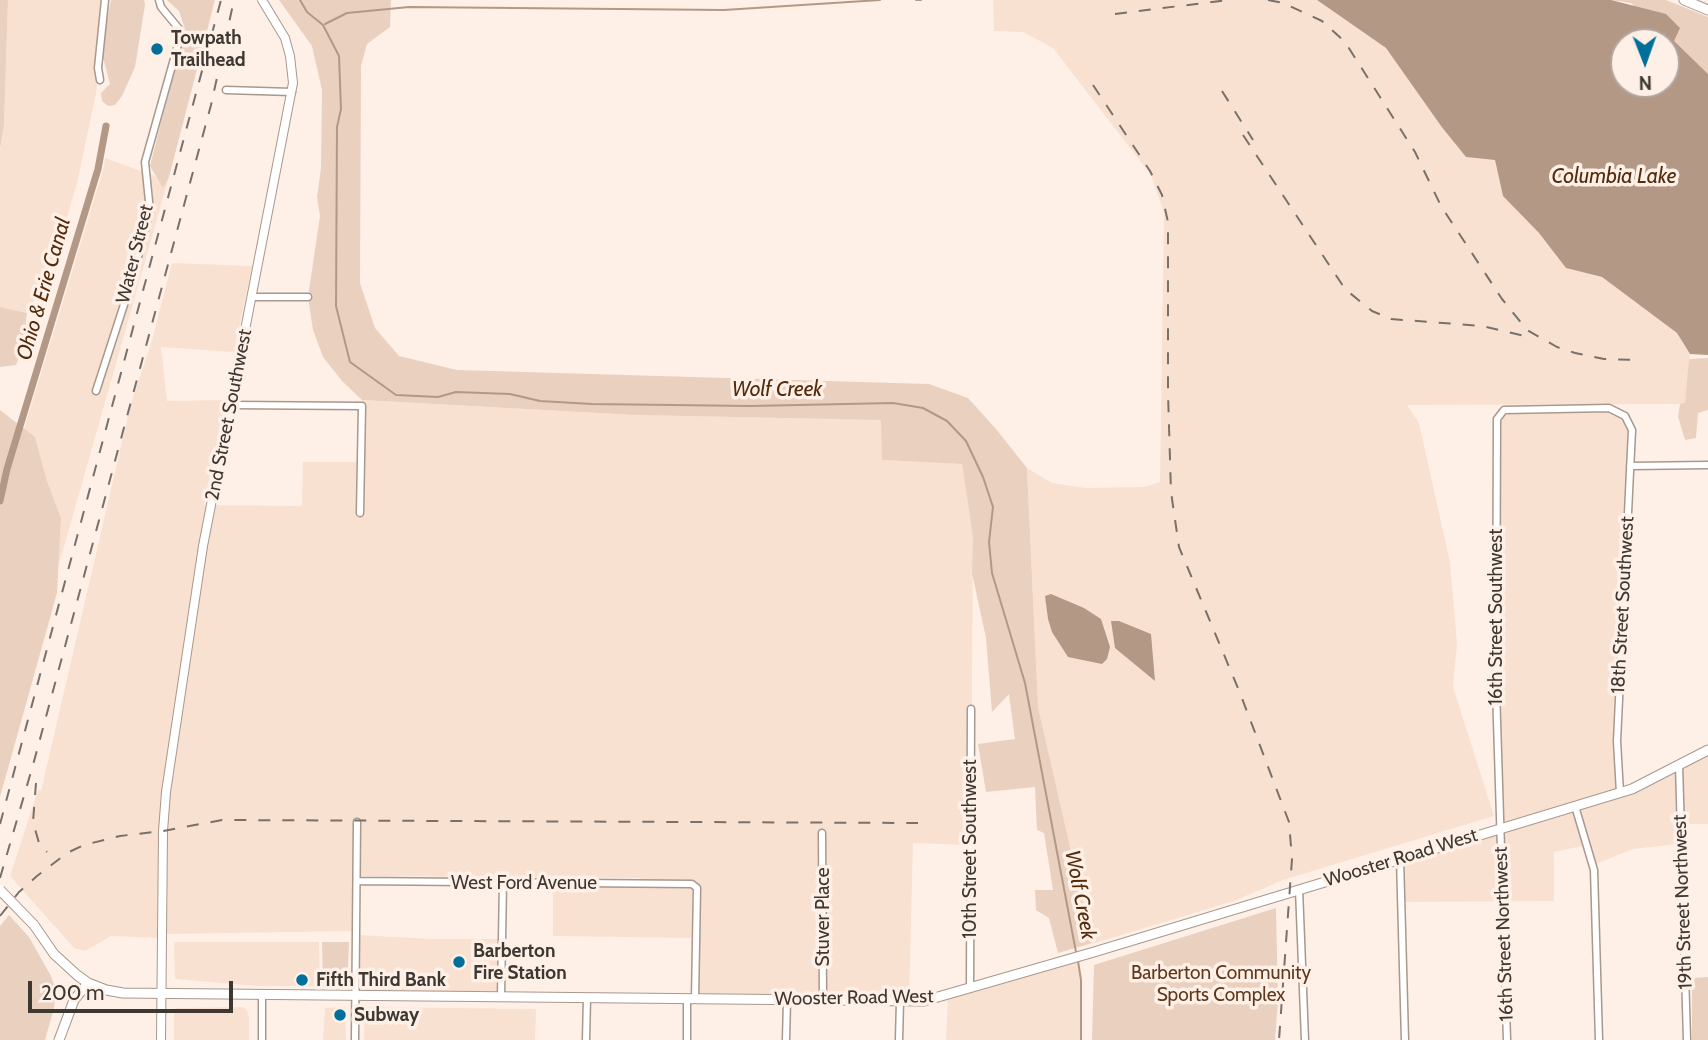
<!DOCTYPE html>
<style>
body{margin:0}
#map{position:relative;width:1708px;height:1040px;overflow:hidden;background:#fef0e7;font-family:Cabin,sans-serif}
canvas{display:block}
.north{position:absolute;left:1610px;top:28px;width:70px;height:70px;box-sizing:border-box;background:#fef0e7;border:2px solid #b1a69f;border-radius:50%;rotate:179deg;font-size:19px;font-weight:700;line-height:28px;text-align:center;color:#3e3833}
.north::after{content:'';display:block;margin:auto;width:24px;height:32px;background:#006f9a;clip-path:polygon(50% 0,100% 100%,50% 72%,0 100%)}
.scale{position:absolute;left:28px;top:981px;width:205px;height:32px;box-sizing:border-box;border:4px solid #3e3833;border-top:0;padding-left:9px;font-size:21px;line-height:24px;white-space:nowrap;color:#3e3833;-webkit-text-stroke:5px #fef0e7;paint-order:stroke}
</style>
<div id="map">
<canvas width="1708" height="1040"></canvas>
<div class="north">N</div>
<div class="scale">200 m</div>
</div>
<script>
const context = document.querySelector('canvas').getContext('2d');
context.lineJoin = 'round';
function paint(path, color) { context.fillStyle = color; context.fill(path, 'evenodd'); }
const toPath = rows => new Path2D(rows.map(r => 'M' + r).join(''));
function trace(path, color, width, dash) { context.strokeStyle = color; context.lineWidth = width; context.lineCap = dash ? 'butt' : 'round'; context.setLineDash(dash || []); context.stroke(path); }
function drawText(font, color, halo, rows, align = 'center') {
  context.font = font + ' Cabin,sans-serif'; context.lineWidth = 7; context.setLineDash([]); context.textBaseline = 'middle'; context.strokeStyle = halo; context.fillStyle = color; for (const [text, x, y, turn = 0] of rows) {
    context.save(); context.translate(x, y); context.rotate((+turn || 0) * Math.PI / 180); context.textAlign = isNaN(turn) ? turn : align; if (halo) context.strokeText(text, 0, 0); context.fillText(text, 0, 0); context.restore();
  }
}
paint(toPath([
 [8,0,105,0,96,94,77,183,60,242,44,283,27,313,0,307,0,151,4,125],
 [993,0,1317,0,1386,48,1441,126,1495,160,1503,196,1539,233,1566,268,1602,277,1677,333,1690,354,1685,404,1407,405,1419,423,1450,562,1457,644,1453,687,1494,816,1283,880,1234,901,1092,944,1038,707,1027,468,1052,483,1085,488,1144,487,1160,482,1164,213,1151,175,1053,48,1023,32,994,31],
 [105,158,155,176,163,187,169,177,58,568,61,518,47,481,35,437,24,429,104,167],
 [172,263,252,266,234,352,161,347,167,401,225,400,204,505,302,506,303,462,361,462,362,400,635,415,882,420,882,460,962,464,973,538,971,845,913,843,909,1001,695,999,694,886,641,883,640,878,358,876,357,931,166,934,165,825,159,825,159,938,111,936,85,951,74,948,10,876,38,790,41,791,131,403,151,344],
 [1609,408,1630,423,1617,741,1620,793,1575,806,1587,845,1554,852,1554,901,1401,902,1400,858,1500,827,1498,784,1499,413],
 [1708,752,1708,824,1684,824,1682,766],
 [1677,769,1677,844,1633,849,1596,864,1578,808],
 [553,886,692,888,693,938,553,936],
 [359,935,431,939,502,939,501,997,356,996],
 [174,942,319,942,320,986,256,986,175,979],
 [1076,957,1081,980,1080,1040,946,1040,948,995],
 [243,1007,247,1010,249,1017,249,1040,174,1040,174,1012,176,1008],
 [345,1007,346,1040,323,1040,325,1008],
 [365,1007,536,1009,535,1040,364,1040]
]), '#f9e1d1');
paint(toPath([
 [0,0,8,0,4,125,0,149],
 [111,0,144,0,145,5,135,67,122,96,115,105,108,106,102,101,101,93,110,84,103,57,104,35],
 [167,0,215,0,169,177,163,188,150,166,185,29,179,11],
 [279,0,391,0,390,27,367,44,361,66,360,283,375,328,399,356,457,370,929,384,968,398,996,429,1027,468,1038,707,1092,943,1058,953,1049,918,1036,910,1035,890,1053,890,1044,833,1037,830,1035,787,986,792,978,744,1015,739,1009,694,992,712,986,638,972,573,973,538,962,464,882,460,881,420,635,415,362,400,342,381,323,357,313,330,308,297,320,216,317,197,321,168,322,90,312,46],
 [1611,0,1666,0,1708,17,1708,74,1631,3],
 [0,307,27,313,22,350,16,365,0,367],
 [1708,358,1708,410,1698,413,1696,438,1685,440,1678,416,1680,404,1685,403,1689,359],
 [0,410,35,437,47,481,61,518,57,593,0,797],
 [1276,908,1278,1000,1275,1040,1092,1040,1094,965],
 [9,915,29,937,51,976,56,991,54,1008,45,1040,0,1040,0,926],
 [322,942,349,942,347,988,323,987],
 [1708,977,1708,1040,1692,1040,1692,978]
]), '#ead0bf');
paint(toPath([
 [1317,0,1611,0,1666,14,1680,28,1674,41,1708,74,1708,355,1690,354,1677,333,1602,277,1566,268,1539,233,1503,196,1495,160,1466,157,1441,126,1386,48],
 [1666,42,1666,84,1624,84,1624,42],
 [1051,594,1084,608,1101,619,1110,647,1107,659,1102,664,1068,657,1052,632,1048,619,1045,596],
 [1111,621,1119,621,1151,634,1155,681,1115,648]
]), '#b49886');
trace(toPath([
 [300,0,307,12,323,25,339,56,341,109,337,127,336,306,350,362,396,395,438,397,456,392,510,394,540,401,592,404,751,406,893,403,923,408,947,421,966,441,983,477,993,507,989,542,992,573,1025,683,1076,952],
 [916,0,921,0],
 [325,24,347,13,409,7,724,10,880,0],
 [1078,961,1081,980,1081,1040]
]), '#b49886', 2);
trace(toPath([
 [0,501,7,469,98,169,106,126]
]), '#b49886', 7);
const minor = toPath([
 [100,80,98,68,105,0],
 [226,90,292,92],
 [252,297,308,297],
 [96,391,131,283,150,211,145,162,179,41,180,30,161,7,159,0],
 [231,405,362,406,360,513],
 [1630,466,1708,465],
 [1679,765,1687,1040],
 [1575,806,1594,870,1599,1040],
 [822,833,823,1000],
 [1400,858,1405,1040],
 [357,881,692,884,697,888,695,999],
 [1299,889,1305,1040],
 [970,988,971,709],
 [501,997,503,882],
 [687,999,687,1040],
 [262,1040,262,995],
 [355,1040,357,822],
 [586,1040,587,998],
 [786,1040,787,1000],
 [899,1040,900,1001],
 [1507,1040,1496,689,1497,419,1504,410,1609,408,1625,416,1632,430,1617,741,1620,793]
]);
const tertiary = toPath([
 [161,1040,163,831,166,792,203,546,293,83,290,56,285,38,262,0]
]);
const secondary = toPath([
 [1684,0,1708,10],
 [34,925,54,954,77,975,88,983,106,990,123,993,924,1001,1094,952,1632,789,1708,750],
 [59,1040,74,1000,88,983]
]);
trace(minor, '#a8988e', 9);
trace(tertiary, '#a8988e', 10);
trace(secondary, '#a8988e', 11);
trace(minor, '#fff', 6);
trace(tertiary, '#fff', 8);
trace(secondary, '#fff', 9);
trace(toPath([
 [1268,0,1283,3,1322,21,1345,42,1415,152,1441,206,1502,299,1527,330,1557,347,1575,353,1604,359,1639,360],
 [1115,14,1228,0],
 [1093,85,1150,171,1162,195,1168,222,1168,393,1171,492,1179,547,1240,693,1289,822,1292,859,1279,1040],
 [1222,91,1253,140],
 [1243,135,1345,289,1372,311,1391,319,1482,326,1533,338],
 [36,783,33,822,39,843,47,852],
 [0,824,221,0],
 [0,878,33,765,211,105,234,0],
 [0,916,19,892,37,876,67,853,84,845,120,836,163,831,222,820,918,823]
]), '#78706a', 2, [12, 12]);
const secondaryBridge = toPath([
 [0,890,34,925]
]);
trace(secondaryBridge, '#a8988e', 11, []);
trace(secondaryBridge, '#fff', 9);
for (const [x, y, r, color] of [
 [157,49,7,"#006f9a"],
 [459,962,7,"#006f9a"],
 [302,980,7,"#006f9a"],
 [340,1015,7,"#006f9a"]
]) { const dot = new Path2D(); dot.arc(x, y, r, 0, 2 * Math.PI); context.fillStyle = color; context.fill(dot); trace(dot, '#fef0e7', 2.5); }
drawText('bold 19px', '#3e3833', '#fef0e7', [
 ["Towpath",171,38],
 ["Trailhead",171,60],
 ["Barberton",473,951],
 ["Fire Station",473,973],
 ["Fifth Third Bank",316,980],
 ["Subway",354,1015]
], 'left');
drawText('19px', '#3e3833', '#fef0e7', [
 ["Water Street",135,254,-76],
 ["2nd Street Southwest",229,415,-79],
 ["18th Street Southwest",1623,605,-87],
 ["16th Street Southwest",1496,617,-90],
 ["10th Street Southwest",970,849,-90],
 ["Wooster Road West",1401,858,-17],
 ["West Ford Avenue",524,883],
 ["19th Street Northwest",1683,902,-92],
 ["Stuver Place",823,917,-90],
 ["16th Street Northwest",1504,934,-92],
 ["Wooster Road West",854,998,-1]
]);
drawText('19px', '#60371a', '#fef0e7', [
 ["Barberton Community",1221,973],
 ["Sports Complex",1221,995]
]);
drawText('italic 21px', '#532b0d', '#fef0e7', [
 ["Columbia Lake",1614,177],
 ["Ohio & Erie Canal",44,289,-74],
 ["Wolf Creek",777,390],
 ["Wolf Creek",1080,895,79]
]);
</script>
